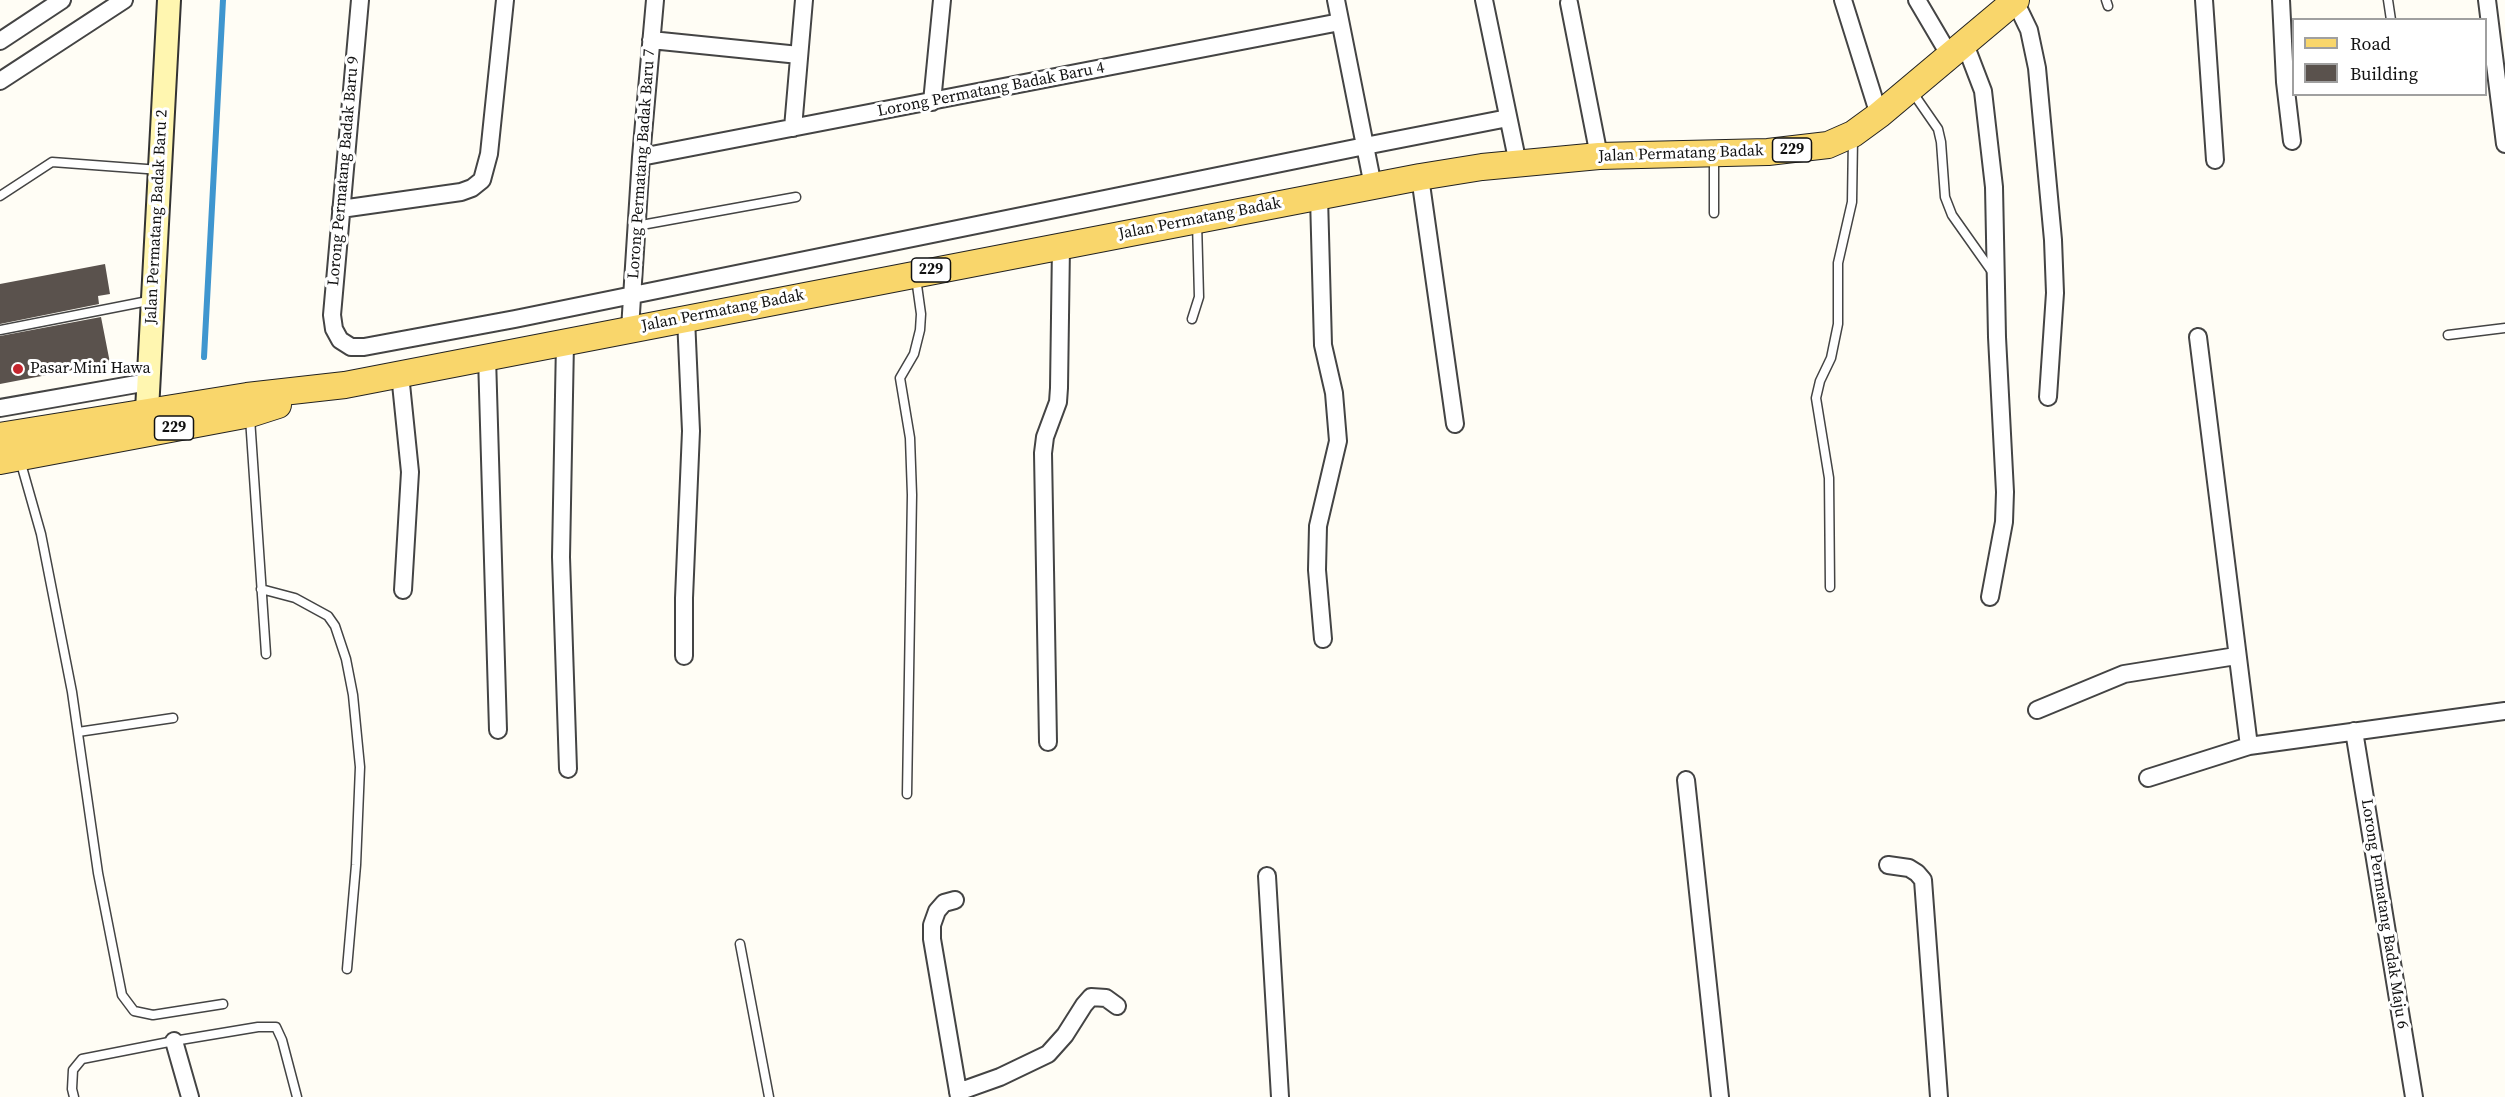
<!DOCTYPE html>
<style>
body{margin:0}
#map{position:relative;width:2505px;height:1097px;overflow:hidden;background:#fffdf5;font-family:"Source Serif 4",serif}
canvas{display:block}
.legend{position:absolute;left:2292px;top:18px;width:195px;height:78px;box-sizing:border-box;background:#fff;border:2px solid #a0a0a0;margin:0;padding:8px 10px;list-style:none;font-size:18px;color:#111}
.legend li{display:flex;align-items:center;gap:12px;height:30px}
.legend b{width:30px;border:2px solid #a0a0a0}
</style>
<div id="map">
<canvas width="2505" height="1097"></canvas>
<ul class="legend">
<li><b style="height:8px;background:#f9d66b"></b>Road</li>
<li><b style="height:16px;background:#5a524d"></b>Building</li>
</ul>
</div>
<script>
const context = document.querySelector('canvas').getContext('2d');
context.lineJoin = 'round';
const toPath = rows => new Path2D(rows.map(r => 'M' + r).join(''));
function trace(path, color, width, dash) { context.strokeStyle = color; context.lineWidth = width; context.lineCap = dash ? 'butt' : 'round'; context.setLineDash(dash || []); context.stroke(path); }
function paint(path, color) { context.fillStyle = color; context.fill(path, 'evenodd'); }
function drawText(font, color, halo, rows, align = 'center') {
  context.font = font + ' "Source Serif 4",serif'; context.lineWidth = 6; context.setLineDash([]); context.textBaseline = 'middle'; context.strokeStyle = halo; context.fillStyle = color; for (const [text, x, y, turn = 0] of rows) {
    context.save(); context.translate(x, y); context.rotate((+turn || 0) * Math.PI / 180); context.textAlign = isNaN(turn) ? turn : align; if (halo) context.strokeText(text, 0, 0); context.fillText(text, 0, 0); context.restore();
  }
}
trace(toPath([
 [204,357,223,0]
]), '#3f96cf', 6);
paint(toPath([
 [105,264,110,294,98,296,99,304,0,324,0,284],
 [101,317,110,363,0,384,0,336]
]), '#5a524d');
const lane = toPath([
 [2106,0,2108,6],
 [2388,0,2391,20],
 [1911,90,1938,129,1941,142,1945,197,1952,215,1993,273],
 [1714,157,1714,213],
 [0,196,52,162,160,170],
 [636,226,796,197],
 [1192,319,1199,297,1197,222],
 [0,330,153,300],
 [2448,335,2505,328],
 [250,418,266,654],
 [20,460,41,534,72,692,98,873,122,995,134,1011,153,1015,223,1004],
 [1830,587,1829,478,1816,398,1820,381,1831,358,1838,324,1838,263,1852,202,1853,138],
 [261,589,295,598,328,616,335,626,346,659,353,695,360,767,356,865,347,969],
 [78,732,173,718],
 [907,794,912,495,910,438,900,378,914,354,920,330,921,314,916,278],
 [740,944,769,1097],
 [74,1097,72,1089,73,1070,82,1059,174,1041,258,1027,276,1027,282,1040,297,1097]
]);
const street = toPath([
 [360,0,332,315,334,329,340,340,351,347,364,347,515,319,1365,146,1508,118],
 [1336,0,1373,186],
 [1484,0,1518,164],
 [1843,0,1879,115],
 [1917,0,1950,56],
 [2204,0,2215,160],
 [2281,0,2285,82,2292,141],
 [2487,0,2505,144],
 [2015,1,2029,30,2037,68,2053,240,2055,293,2048,397],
 [1569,3,1599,156],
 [651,40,799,55],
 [0,41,62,0],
 [1965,44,1983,91,1994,187,1997,337,2005,492,2004,522,1990,597],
 [0,81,124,0],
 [932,102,942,0],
 [793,128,804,0],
 [641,157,1340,22],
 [1420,177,1455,424],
 [1319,197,1323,345,1334,393,1338,441,1318,526,1317,570,1323,639],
 [341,209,461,192,472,188,482,180,489,154,505,0],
 [630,329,641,157,655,0],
 [2198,337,2249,746],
 [565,342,561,557,568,769],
 [487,357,498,730],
 [400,374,410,472,403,590],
 [0,408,148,382],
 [684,656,684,598,691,431,686,318],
 [2037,710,2124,674,2236,656],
 [2354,731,2414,1097],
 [1048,742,1043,453,1045,437,1058,402,1059,388,1061,246],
 [2148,778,2249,746,2505,711],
 [1686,780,1720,1097],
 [1888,865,1909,868,1917,873,1923,880,1939,1097],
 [1267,876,1280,1097],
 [955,900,944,903,937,911,932,925,932,939,959,1097],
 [174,1041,190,1097],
 [958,1092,1000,1077,1048,1054,1065,1035,1084,1005,1091,997,1106,998,1117,1006]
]);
const secondary = toPath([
 [146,429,169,0]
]);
const primary = toPath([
 [0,436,247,396,345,385,1420,177,1482,167,1599,156,1768,152,1828,145,1853,134,1879,115,2016,0],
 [0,461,250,414,278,405]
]);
trace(lane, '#444', 11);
trace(street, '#444', 20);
trace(secondary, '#333', 26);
trace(primary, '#222', 28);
trace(lane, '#fff', 8);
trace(street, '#fff', 16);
trace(secondary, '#fff6b0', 22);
trace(primary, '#f9d66b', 26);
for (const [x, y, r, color] of [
 [18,369,6,"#c4262e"]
]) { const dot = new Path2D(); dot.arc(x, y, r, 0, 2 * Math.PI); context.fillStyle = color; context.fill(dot); trace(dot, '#fff', 2); }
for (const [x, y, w] of [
 [1792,150,39],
 [931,270,39],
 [174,428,39]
]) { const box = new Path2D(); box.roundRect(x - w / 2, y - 12, w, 24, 4.5); context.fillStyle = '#fff'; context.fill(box); trace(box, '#111', 1.5); }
drawText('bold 15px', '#111', null, [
 ["229",1792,150],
 ["229",931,270],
 ["229",174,428]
]);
drawText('16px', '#111', '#fff', [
 ["Lorong Permatang Badak Baru 4",991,90,-11],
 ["Jalan Permatang Badak",1681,154,-2],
 ["Lorong Permatang Badak Baru 7",642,164,-86],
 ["Lorong Permatang Badak Baru 9",344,171,-85],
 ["Jalan Permatang Badak Baru 2",157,217,-87],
 ["Jalan Permatang Badak",1200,219,-11],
 ["Jalan Permatang Badak",723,311,-11],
 ["Lorong Permatang Badak Maju 6",2384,914,81]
]);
drawText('16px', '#111', '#fff', [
 ["Pasar Mini Hawa",30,369]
], 'left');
</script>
